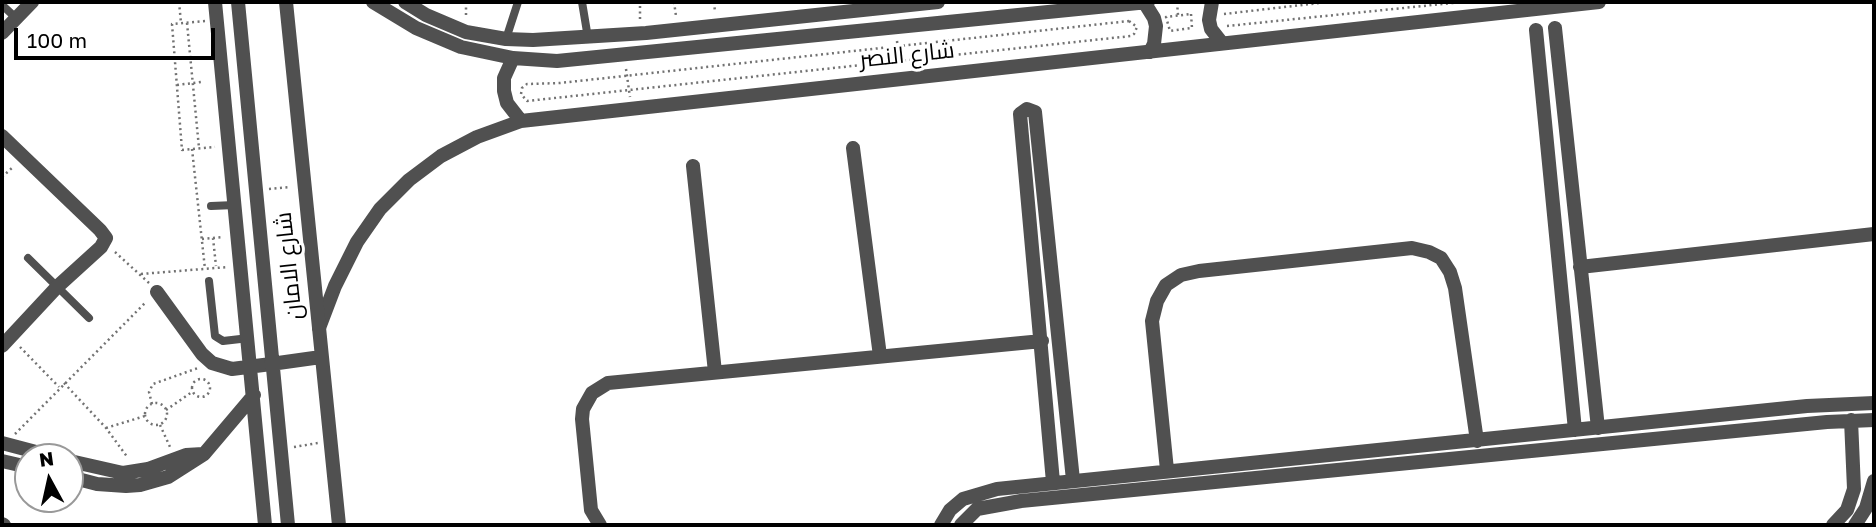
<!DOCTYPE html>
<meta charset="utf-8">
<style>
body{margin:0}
#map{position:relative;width:1876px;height:527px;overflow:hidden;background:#fff;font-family:"Golos Text",sans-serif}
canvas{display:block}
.frame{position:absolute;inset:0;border:4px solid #000;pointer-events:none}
.north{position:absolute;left:14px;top:443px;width:70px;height:70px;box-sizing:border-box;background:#fff;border:2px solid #999;border-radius:50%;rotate:352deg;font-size:19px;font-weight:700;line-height:28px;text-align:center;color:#000}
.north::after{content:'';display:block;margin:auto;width:24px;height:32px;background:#000;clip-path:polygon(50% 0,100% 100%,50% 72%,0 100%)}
.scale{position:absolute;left:14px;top:28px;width:201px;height:32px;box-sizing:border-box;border:4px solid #000;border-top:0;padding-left:9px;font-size:21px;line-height:24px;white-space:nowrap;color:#000;-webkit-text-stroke:5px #fff;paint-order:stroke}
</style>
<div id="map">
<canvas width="1876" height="527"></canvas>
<div class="frame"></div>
<div class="north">N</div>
<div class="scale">100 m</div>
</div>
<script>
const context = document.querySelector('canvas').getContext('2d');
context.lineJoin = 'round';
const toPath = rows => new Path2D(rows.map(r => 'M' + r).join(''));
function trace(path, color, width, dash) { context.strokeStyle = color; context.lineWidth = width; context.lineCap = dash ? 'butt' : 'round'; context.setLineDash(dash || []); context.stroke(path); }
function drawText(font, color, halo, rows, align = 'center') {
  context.font = font + ' "Golos Text",Cairo,sans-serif'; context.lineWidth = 6; context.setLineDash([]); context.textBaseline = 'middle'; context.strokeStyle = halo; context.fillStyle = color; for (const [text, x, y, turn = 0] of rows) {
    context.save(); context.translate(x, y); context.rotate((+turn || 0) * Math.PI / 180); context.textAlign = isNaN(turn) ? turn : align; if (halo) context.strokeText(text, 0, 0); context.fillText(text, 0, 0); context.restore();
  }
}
trace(toPath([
 [179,2,181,23],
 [466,2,466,18],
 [674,2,676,16],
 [714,2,715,12],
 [1177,2,1178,15],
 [1191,14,1192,28,1170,31,1166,17,1191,14],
 [1224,14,1328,2],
 [640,19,640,2],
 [205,21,172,24,182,150,215,147],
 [1129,21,1137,27,1134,34,1131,36,527,101,521,94,522,88,527,84,560,83,1129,21],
 [187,23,199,148],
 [1227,26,1462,2],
 [897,41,900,66],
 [626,69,630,97],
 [177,85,201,82],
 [192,149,205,269],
 [2,177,13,167],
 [269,189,290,187],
 [213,238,216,266],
 [202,239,223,237],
 [115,252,149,283],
 [141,274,228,267],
 [20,347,59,387],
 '192 388a9 9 0 1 1 18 0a9 9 0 1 1-18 0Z',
 [64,383,106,428,128,458],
 '145 414a11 11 0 1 1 22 0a11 11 0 1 1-22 0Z',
 [152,404,149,392,153,384,198,368],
 [166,410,192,392],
 [160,425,170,447],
 [106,428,145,416],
 [15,434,146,302],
 [294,447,318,443]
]), '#727272', 2.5, [2, 3.5]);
trace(toPath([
 [582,2,588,38],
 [2,5,16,18],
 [506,39,518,2],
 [211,206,235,205],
 [28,258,89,318],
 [209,281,215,336,223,341,249,338]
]), '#505050', 8);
trace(toPath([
 [215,2,265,525],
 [373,2,416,28,461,47,513,58,557,61,1148,2],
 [405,2,426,15,466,32,506,39,533,40,646,33,938,2],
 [1144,2,1154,18,1156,26,1154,44,1150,52],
 [1212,2,1209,20,1211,29,1222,43],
 [1555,28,1598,428],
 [1536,30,1575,430],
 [2,33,32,2],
 [513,58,504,78,504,91,507,103,521,121],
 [2,136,100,230,106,238,101,247,57,287,2,346],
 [853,148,880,356],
 [693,166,715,372],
 [1580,267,1874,234],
 [157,292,202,354,212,363,232,369,271,364],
 [319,328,335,286,357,242,380,209,409,180,441,156,477,137,521,121,1599,2],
 [2,443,55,457],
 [2,461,28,467],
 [70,461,123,473,148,469,186,455,203,454],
 [1167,470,1152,321,1157,301,1166,285,1181,275,1199,271,1412,248,1429,252,1441,258,1450,272,1455,288,1477,441],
 [70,477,97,484,126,486,140,485,168,477,204,454,254,395],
 [1053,482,1020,114,1027,109,1035,112,1073,480],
 [2,524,4,525],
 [600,525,591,510,582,419,583,409,592,393,608,383,1042,341],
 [941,525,950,510,963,499,997,489,1807,406,1874,403],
 [961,525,977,509,1021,501,1827,422,1874,420],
 [1833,525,1847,510,1854,489,1851,420],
 [1855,525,1866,508,1874,481]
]), '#505050', 14);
trace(toPath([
 [238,2,288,525],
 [286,2,339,525],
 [271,364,321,357]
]), '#505050', 14);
drawText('23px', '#000', '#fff', [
 ["شارع النصر",907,55,-6],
 ["شارع الامان",289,266,-96]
]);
</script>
